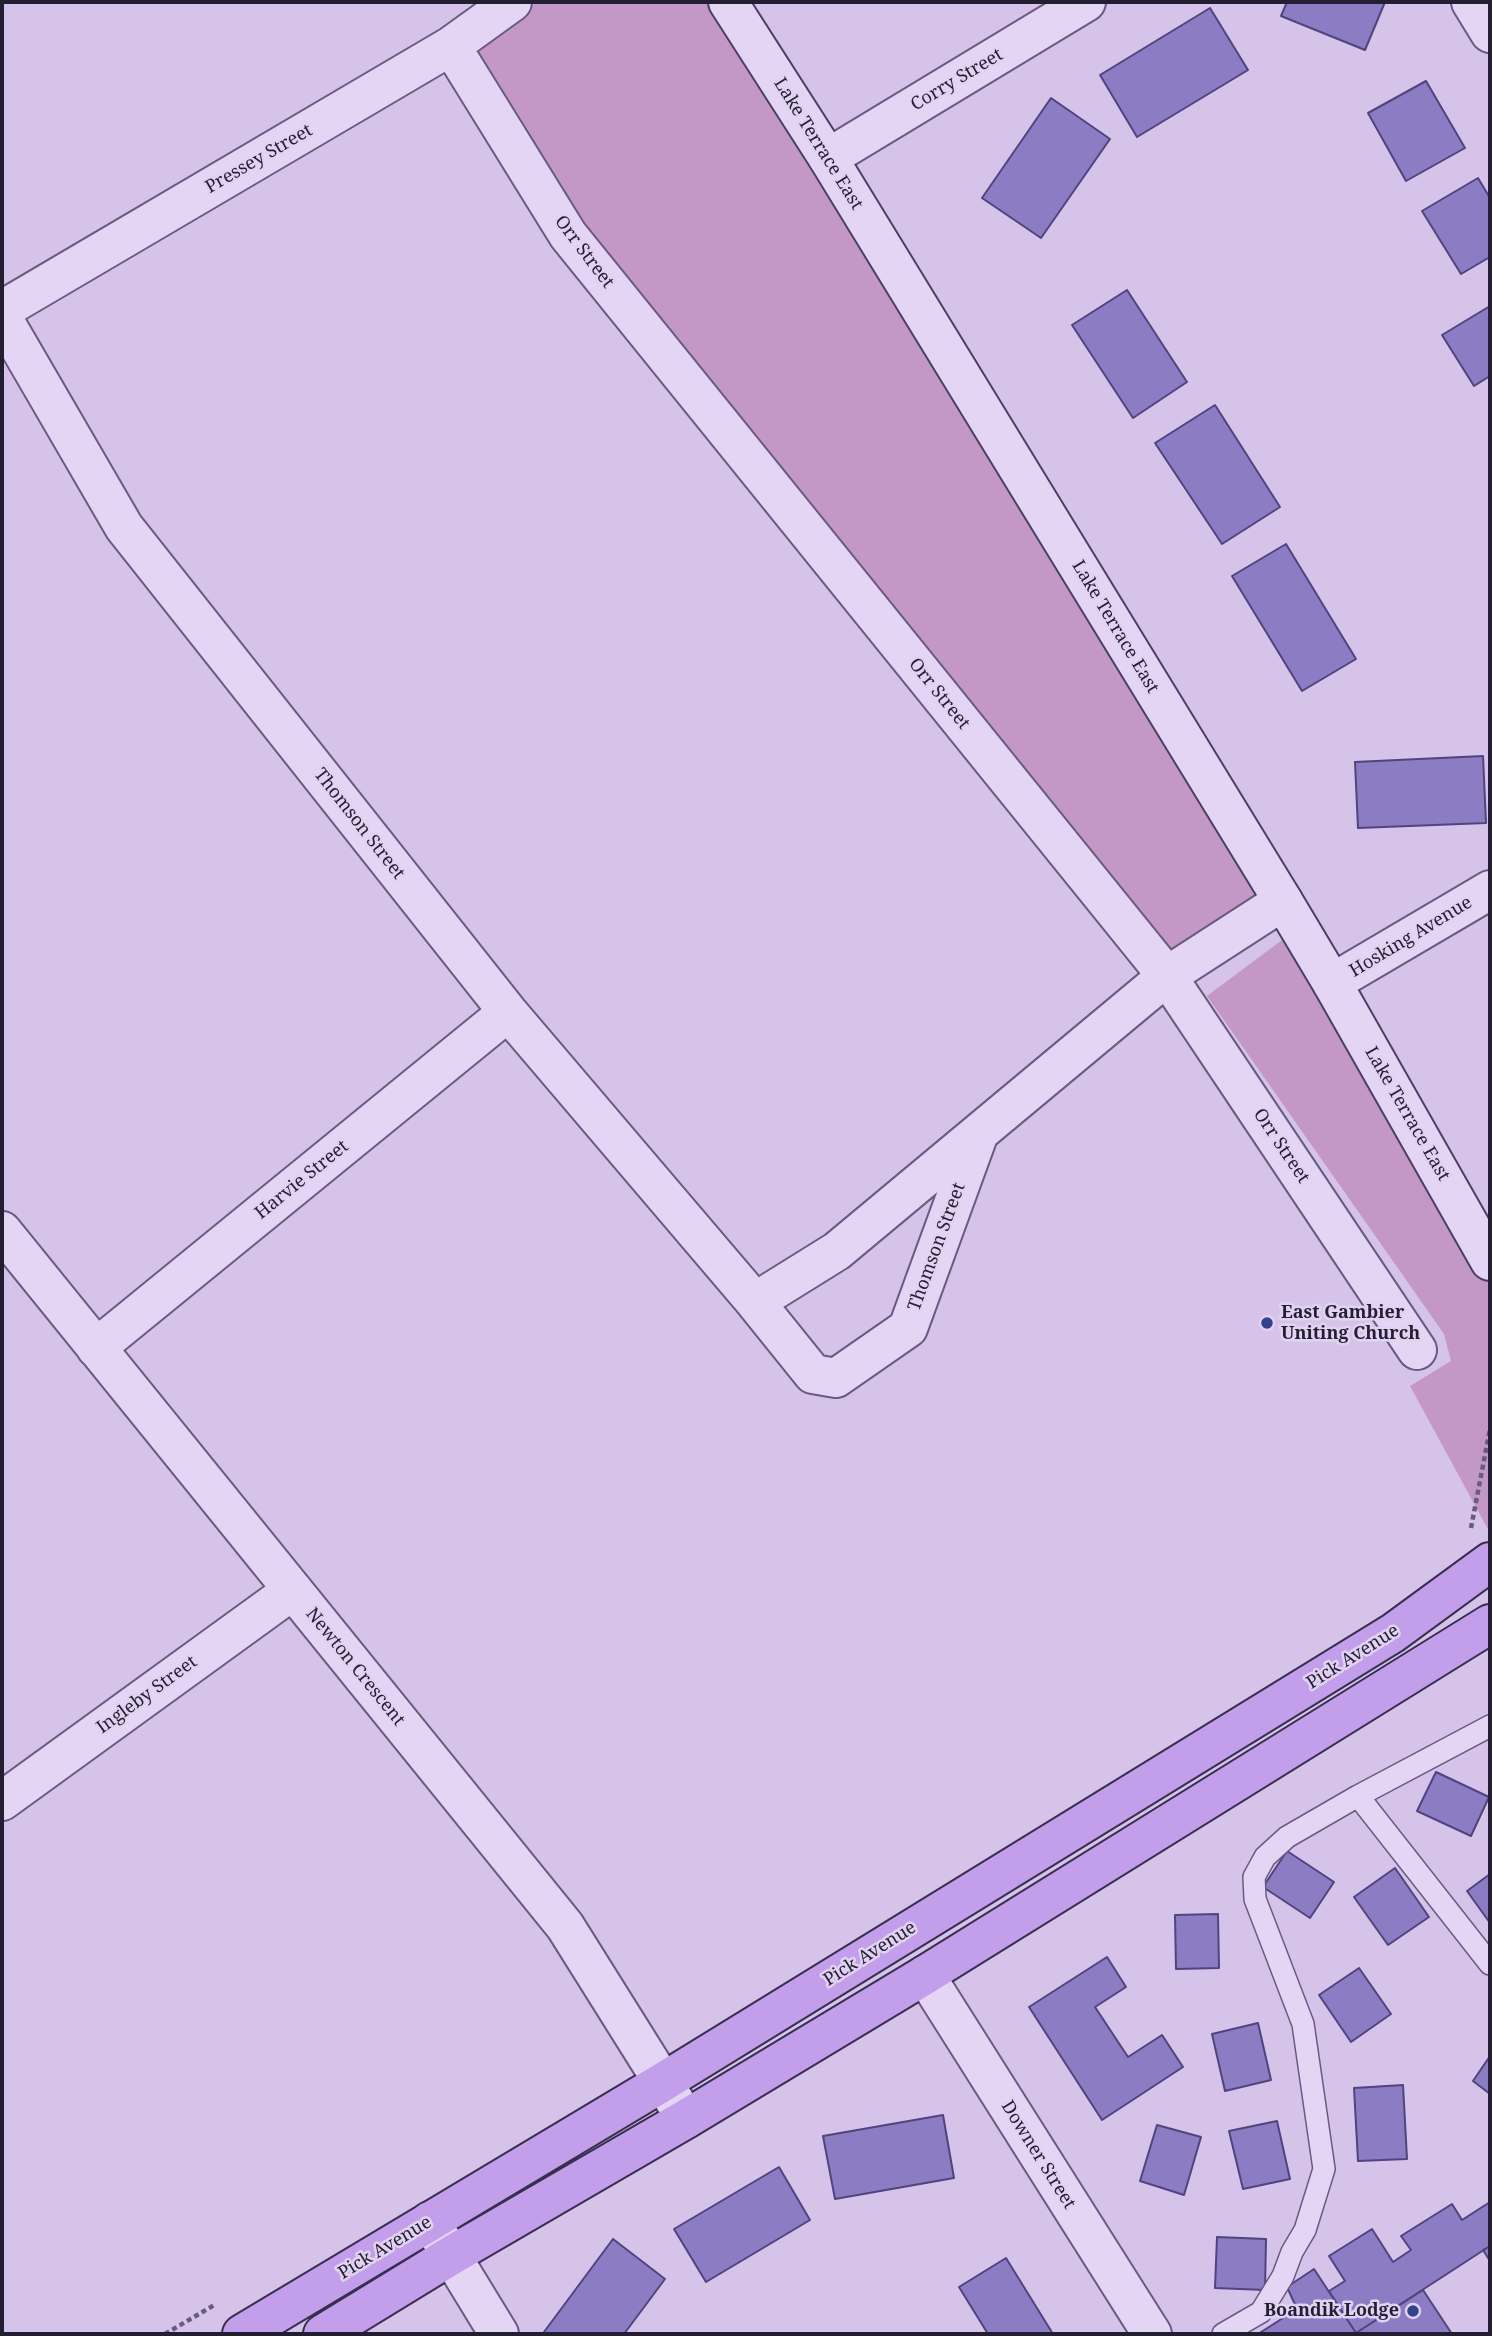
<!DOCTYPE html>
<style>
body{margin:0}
#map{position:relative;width:1492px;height:2336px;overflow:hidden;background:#d6c3e9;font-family:"Noto Serif",serif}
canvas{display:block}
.frame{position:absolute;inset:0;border:4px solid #241e33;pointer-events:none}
</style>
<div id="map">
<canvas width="1492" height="2336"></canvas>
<div class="frame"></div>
</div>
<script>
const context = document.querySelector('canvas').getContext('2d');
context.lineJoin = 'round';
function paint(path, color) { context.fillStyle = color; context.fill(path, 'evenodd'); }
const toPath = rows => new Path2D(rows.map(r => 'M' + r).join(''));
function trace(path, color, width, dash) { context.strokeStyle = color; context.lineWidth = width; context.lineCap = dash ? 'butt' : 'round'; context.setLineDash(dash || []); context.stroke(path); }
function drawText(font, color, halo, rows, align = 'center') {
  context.font = font + ' "Noto Serif",serif'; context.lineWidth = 5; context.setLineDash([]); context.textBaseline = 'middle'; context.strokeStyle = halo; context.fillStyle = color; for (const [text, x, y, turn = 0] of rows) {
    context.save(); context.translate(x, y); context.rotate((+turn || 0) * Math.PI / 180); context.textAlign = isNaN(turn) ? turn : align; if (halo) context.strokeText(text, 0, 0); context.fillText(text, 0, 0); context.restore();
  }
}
paint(toPath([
 [537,2,709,2,1264,901,1172,957,581,226,470,52],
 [1282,940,1490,1282,1490,1533,1410,1386,1451,1361,1444,1334,1207,996]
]), '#c398c6');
const building = toPath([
 [1287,2,1385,2,1365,50,1281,16,1287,2],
 [1210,8,1248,70,1137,137,1100,75,1210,8],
 [1426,81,1465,148,1406,181,1368,113,1426,81],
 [1051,98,1110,139,1041,238,982,198,1051,98],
 [1478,178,1490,198,1490,257,1461,274,1422,211,1478,178],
 [1127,290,1187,382,1133,418,1072,325,1127,290],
 [1490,306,1490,376,1474,386,1442,335,1490,306],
 [1215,405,1280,507,1222,544,1155,443,1215,405],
 [1286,544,1356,659,1302,691,1232,576,1286,544],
 [1483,756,1486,823,1358,828,1355,762,1483,756],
 [1436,1772,1489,1797,1471,1836,1417,1811,1436,1772],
 [1287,1851,1334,1882,1310,1918,1263,1887,1287,1851],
 [1395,1868,1429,1917,1388,1945,1354,1897,1395,1868],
 [1490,1874,1490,1923,1467,1891,1490,1874],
 [1218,1914,1219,1968,1176,1969,1175,1915,1218,1914],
 [1107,1957,1126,1987,1095,2007,1128,2057,1162,2035,1183,2067,1102,2120,1029,2007,1107,1957],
 [1359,1968,1391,2014,1351,2042,1319,1995,1359,1968],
 [1258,2023,1271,2080,1225,2091,1212,2034,1258,2023],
 [1490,2056,1490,2094,1473,2081,1490,2056],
 [1403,2085,1407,2159,1358,2161,1354,2088,1403,2085],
 [943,2115,954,2178,835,2199,823,2136,943,2115],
 [1277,2121,1290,2179,1243,2189,1229,2131,1277,2121],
 [1157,2125,1201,2137,1184,2195,1140,2181,1157,2125],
 [779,2167,810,2220,706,2282,674,2229,779,2167],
 [1490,2202,1490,2246,1356,2333,1329,2291,1345,2281,1329,2256,1372,2229,1393,2262,1411,2250,1401,2236,1452,2204,1462,2220,1490,2202],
 [1217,2237,1266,2239,1265,2290,1215,2288,1217,2237],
 [613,2239,665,2279,624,2334,546,2334,544,2332,613,2239],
 [1490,2246,1490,2261,1483,2250,1490,2246],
 [1006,2258,1053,2334,988,2334,959,2287,1006,2258],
 [1314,2269,1356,2333,1258,2334,1297,2309,1287,2287,1314,2269],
 [1423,2290,1452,2334,1353,2334,1356,2333,1423,2290]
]);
paint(building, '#8c7cc4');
trace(building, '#50447f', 2);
const lane = toPath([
 [1490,1726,1358,1796,1490,1964],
 [1223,2334,1261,2312,1283,2276,1292,2252,1305,2230,1324,2169,1303,2024,1255,1899,1254,1877,1265,1857,1287,1837,1358,1796]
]);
const street = toPath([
 [1471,2,1490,33],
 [451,46,568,235,1167,976,1417,1350],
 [828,158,1086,2],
 [2,310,451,46,512,2],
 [2,317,124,527,508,1012,755,1302,813,1374,836,1378,908,1328,979,1133],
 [1332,983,1490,890],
 [2,1231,565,1926,686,2119],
 [755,1302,837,1251,1167,976,1283,901],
 [96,1348,508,1012],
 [2,1801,293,1590],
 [925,1975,1152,2334],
 [430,2221,499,2334]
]);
const secondary = toPath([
 [728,2,828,158,1283,901,1332,983,1490,1261]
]);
const primary = toPath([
 [242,2334,663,2082,1393,1633,1490,1562],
 [323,2334,452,2255,686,2119,925,1975,1490,1624]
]);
trace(lane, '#685b82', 24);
trace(street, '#685b82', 42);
trace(secondary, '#4a3f64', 42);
trace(primary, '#382f50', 42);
trace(toPath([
 [1471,1528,1490,1429],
 [165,2334,216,2304]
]), '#685b82', 4.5, [5, 3.5]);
trace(lane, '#e5d5f5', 21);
trace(street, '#e5d5f5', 38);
trace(secondary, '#e5d5f5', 38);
trace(primary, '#c39eea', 38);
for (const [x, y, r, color] of [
 [1267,1323,7,"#31438b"],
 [1413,2311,7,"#31438b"]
]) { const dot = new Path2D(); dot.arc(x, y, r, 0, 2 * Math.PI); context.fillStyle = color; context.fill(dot); trace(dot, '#e2d2f2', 2.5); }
drawText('18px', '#241e33', '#e2d2f2', [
 ["Corry Street",957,80,-31],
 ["Lake Terrace East",818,144,58],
 ["Pressey Street",259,159,-30],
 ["Orr Street",584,252,53],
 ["Lake Terrace East",1115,627,59],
 ["Orr Street",939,694,51],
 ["Thomson Street",359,824,52],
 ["Hosking Avenue",1411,937,-31],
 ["Lake Terrace East",1407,1114,60],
 ["Orr Street",1281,1146,56],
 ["Harvie Street",302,1180,-39],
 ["Thomson Street",937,1247,-70],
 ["Pick Avenue",1353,1657,-32],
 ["Newton Crescent",355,1667,51],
 ["Ingleby Street",147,1695,-36],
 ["Pick Avenue",870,1954,-32],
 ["Downer Street",1038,2155,58],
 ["Pick Avenue",385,2248,-31]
]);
drawText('bold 18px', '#241e33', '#e2d2f2', [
 ["East Gambier",1281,1313],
 ["Uniting Church",1281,1334],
 ["Boandik Lodge",1399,2311,"right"]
], 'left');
</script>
